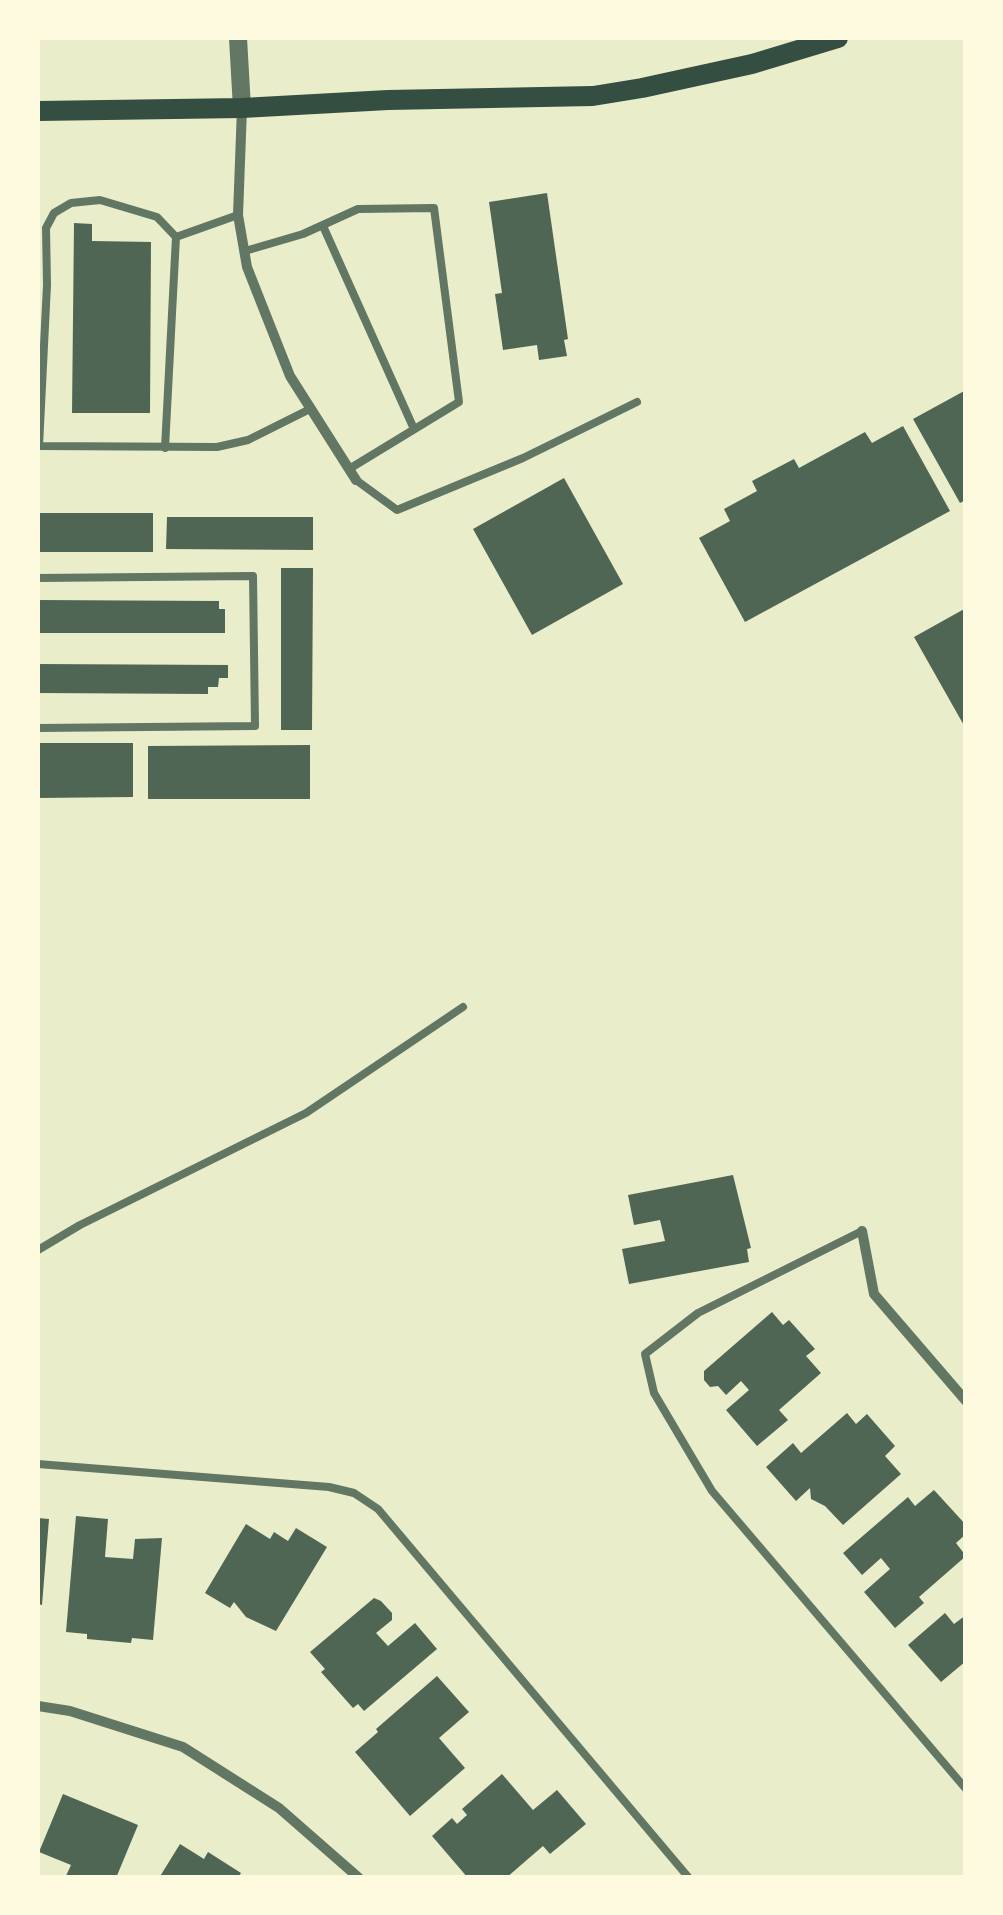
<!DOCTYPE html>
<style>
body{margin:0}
#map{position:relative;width:1003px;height:1915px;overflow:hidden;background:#e9edc9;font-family:"Asap Condensed",sans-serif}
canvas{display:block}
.frame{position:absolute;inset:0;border:40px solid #fefae0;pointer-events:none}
</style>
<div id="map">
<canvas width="1003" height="1915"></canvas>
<div class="frame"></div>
</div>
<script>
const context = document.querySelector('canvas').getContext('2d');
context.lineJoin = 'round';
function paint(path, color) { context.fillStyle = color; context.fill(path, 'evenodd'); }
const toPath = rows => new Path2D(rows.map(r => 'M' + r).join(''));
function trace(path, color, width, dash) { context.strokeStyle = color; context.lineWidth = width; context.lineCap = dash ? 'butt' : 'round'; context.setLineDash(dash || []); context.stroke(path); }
paint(toPath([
 [547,193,568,339,564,340,567,356,539,360,537,345,503,350,495,294,502,293,489,202],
 [74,223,92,224,92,241,151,242,150,413,72,413],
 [966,390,966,500,960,503,913,419],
 [903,426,950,511,745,622,699,538,730,521,724,509,757,491,752,481,794,459,799,468,865,432,872,443],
 [564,478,623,584,532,635,473,529],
 [38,513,153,513,153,552,38,552],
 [167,517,313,517,313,550,166,549],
 [281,568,313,568,312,730,281,730],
 [38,600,219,601,219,609,225,609,225,633,38,633],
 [966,608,966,729,914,637],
 [38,664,228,665,228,678,219,678,218,687,208,687,208,694,38,693],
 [38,743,133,743,133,797,38,798],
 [310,745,310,799,148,799,148,746],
 [733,1175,751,1248,747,1249,749,1262,629,1284,622,1249,665,1241,660,1220,634,1225,628,1195],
 [772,1312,783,1325,789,1320,815,1349,806,1356,821,1373,779,1410,788,1420,757,1446,726,1410,749,1390,741,1381,726,1395,718,1386,710,1387,704,1380,704,1371],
 [847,1413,856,1424,867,1414,895,1446,885,1456,901,1474,843,1525,825,1506,811,1499,810,1488,796,1501,766,1467,793,1443,801,1453],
 [934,1490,966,1525,966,1534,956,1543,966,1556,919,1597,924,1603,895,1628,864,1592,890,1569,881,1558,862,1575,843,1553,908,1497,915,1506],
 [76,1516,108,1519,105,1557,133,1559,135,1539,162,1538,153,1640,132,1638,131,1643,87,1639,87,1634,66,1632],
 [38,1518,49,1519,42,1605,38,1604],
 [246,1524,270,1539,274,1532,288,1541,296,1528,327,1547,276,1631,246,1617,234,1602,230,1608,205,1593],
 [374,1598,381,1601,392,1613,392,1620,376,1633,388,1646,415,1623,437,1649,364,1711,358,1704,353,1708,321,1672,325,1669,310,1652],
 [945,1613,954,1624,966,1615,966,1661,941,1682,908,1645],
 [437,1676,469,1712,439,1738,465,1768,410,1816,355,1752,378,1732,376,1729],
 [502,1774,533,1810,557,1790,586,1824,550,1854,543,1846,506,1878,468,1878,432,1836,452,1818,457,1824,467,1815,462,1809],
 [63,1794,138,1825,116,1878,65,1878,71,1865,39,1852],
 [180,1844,204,1859,208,1852,241,1873,238,1878,159,1878]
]), '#4f6655');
trace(toPath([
 [323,226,414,429],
 [245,251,303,234,358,209,434,208,459,402,349,469],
 [38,446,217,447,248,440,310,409],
 [39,446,47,285,46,228,54,213,71,203,100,200,157,217,176,237],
 [165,448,176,237,238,215],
 [356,480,397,510,523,458,637,402],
 [38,578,253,576,255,726,38,728],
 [862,1231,698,1313,645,1354,654,1393,712,1491,966,1789],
 [38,1250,80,1225,306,1113,463,1007],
 [38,1464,329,1487,354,1493,378,1509,689,1878]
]), '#617663', 8);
trace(toPath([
 [242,108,238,215,247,267,290,376,356,480],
 [862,1231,874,1294,966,1401],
 [38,1706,70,1711,183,1747,279,1808,359,1878]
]), '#617663', 10);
trace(toPath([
 [238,38,242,108]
]), '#617663', 18);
trace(toPath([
 [38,111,242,108,388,100,593,96,642,88,752,64,838,38]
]), '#344e41', 20);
</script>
